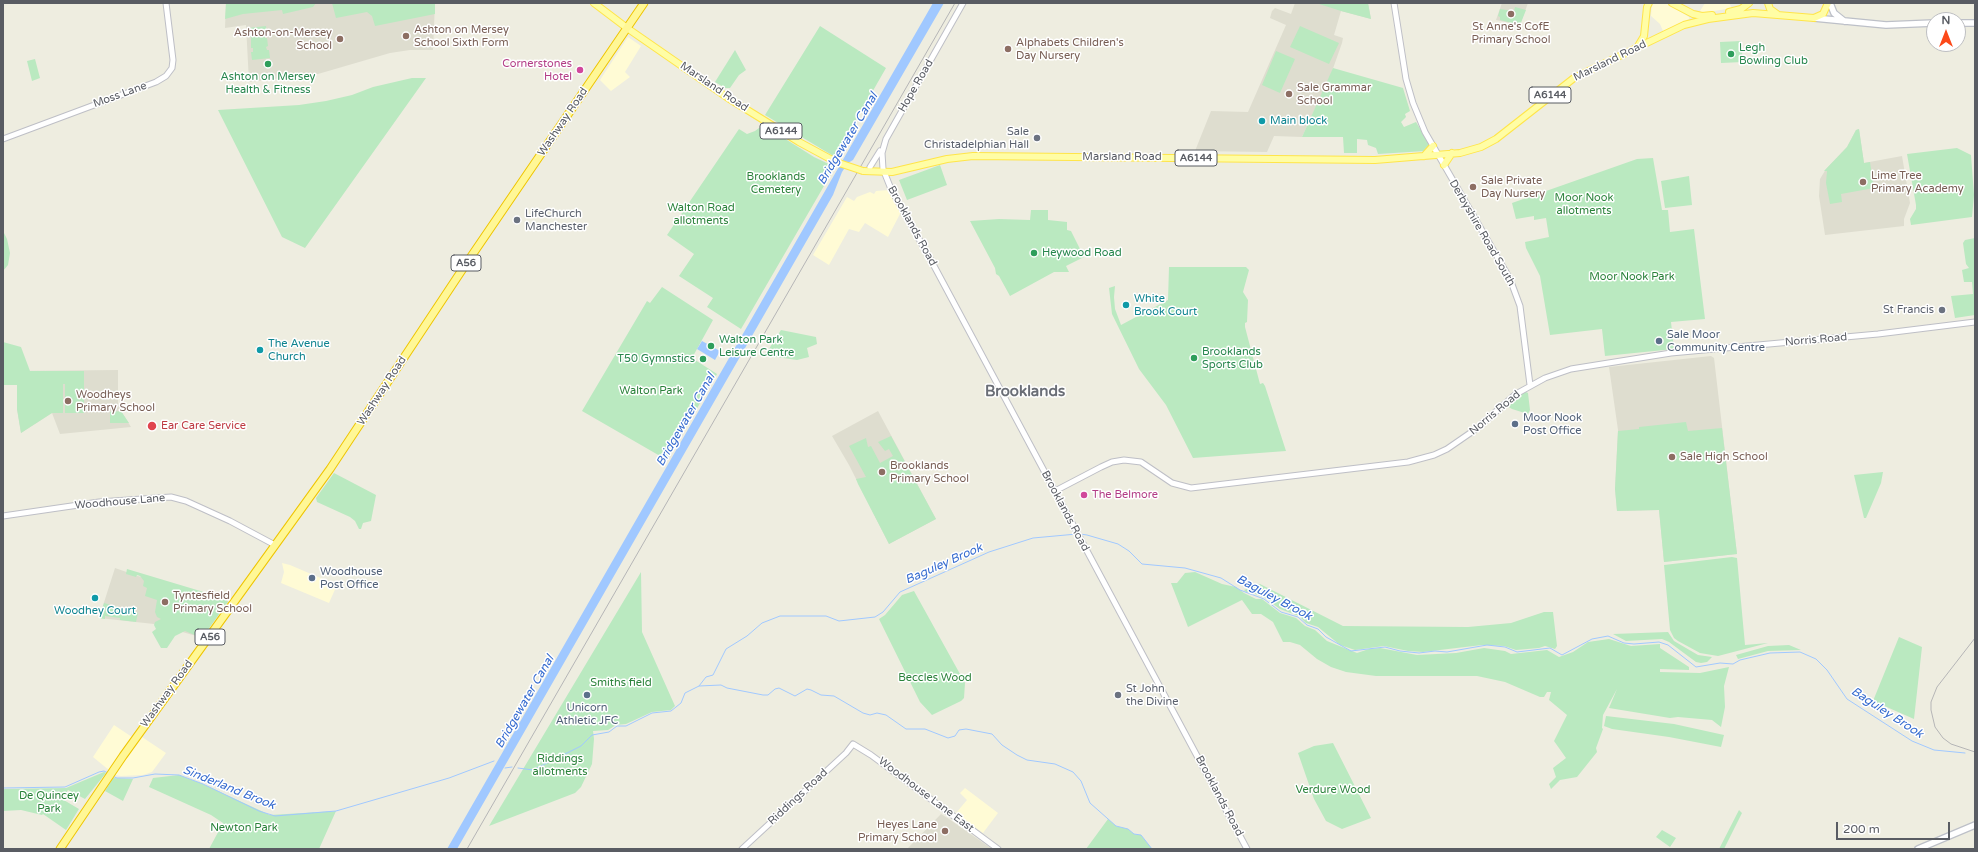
<!DOCTYPE html>
<style>
body{margin:0}
#map{position:relative;width:1978px;height:852px;overflow:hidden;background:#eeede0;font-family:"Varela Round",sans-serif}
canvas{display:block}
.frame{position:absolute;inset:0;border:4px solid #595c63;pointer-events:none}
.north{position:absolute;left:1926px;top:12px;width:40px;height:40px;box-sizing:border-box;background:#fff;border:1px solid #bdbec1;border-radius:50%;rotate:0deg;font-size:11px;font-weight:700;line-height:16px;text-align:center;color:#595c63}
.north::after{content:'';display:block;margin:auto;width:14px;height:18px;background:#fc4919;clip-path:polygon(50% 0,100% 100%,50% 72%,0 100%)}
.scale{position:absolute;left:1836px;top:822px;width:114px;height:18px;box-sizing:border-box;border:2px solid #595c63;border-top:0;padding-left:5px;font-size:12px;line-height:14px;white-space:nowrap;color:#595c63;-webkit-text-stroke:3px #fff;paint-order:stroke}
</style>
<div id="map">
<canvas width="1978" height="852"></canvas>
<div class="frame"></div>
<div class="north">N</div>
<div class="scale">200 m</div>
</div>
<script>
const context = document.querySelector('canvas').getContext('2d');
context.lineJoin = 'round';
function paint(path, color) { context.fillStyle = color; context.fill(path, 'evenodd'); }
const toPath = rows => new Path2D(rows.map(r => 'M' + r).join(''));
function trace(path, color, width, dash) { context.strokeStyle = color; context.lineWidth = width; context.lineCap = dash ? 'butt' : 'round'; context.setLineDash(dash || []); context.stroke(path); }
function drawText(font, color, halo, rows, align = 'center') {
  context.font = font + ' "Varela Round",sans-serif'; context.lineWidth = 3; context.setLineDash([]); context.textBaseline = 'middle'; context.strokeStyle = halo; context.fillStyle = color; for (const [text, x, y, turn = 0] of rows) {
    context.save(); context.translate(x, y); context.rotate((+turn || 0) * Math.PI / 180); context.textAlign = isNaN(turn) ? turn : align; if (halo) context.strokeText(text, 0, 0); context.fillText(text, 0, 0); context.restore();
  }
}
paint(toPath([
 [1652,3,1666,3,1689,17,1689,19,1663,31,1660,24,1651,16],
 [1705,3,1729,3,1732,8,1702,13,1700,11],
 [628,37,641,46,625,72,630,77,611,91,600,80],
 [889,190,901,212,888,237,865,223,859,232,849,229,829,265,813,255,847,197,854,201,857,197,870,192,874,194,876,191],
 [282,563,290,565,337,585,329,603,281,583,284,572],
 [114,725,138,741,142,737,166,753,152,772,143,775,121,776,115,775,93,757],
 [965,788,998,813,983,833,956,813,967,800,960,793]
]), '#fffbd5');
paint(toPath([
 [226,3,435,3,433,50,410,50,390,53,318,74,249,82,246,25,225,28],
 [1295,3,1368,3,1371,19,1341,11,1334,35,1343,38,1342,43,1330,77,1302,137,1274,136,1267,152,1195,151,1211,111,1248,112,1286,25,1270,18,1272,11,1275,8,1291,14],
 [1502,3,1528,3,1520,25,1496,20],
 [1859,129,1864,163,1902,156,1910,203,1904,219,1904,226,1825,235,1819,196,1820,179,1826,169,1847,147,1856,130],
 [1711,356,1714,358,1737,554,1664,562,1659,510,1617,511,1615,489,1618,430,1609,367],
 [118,370,118,403,121,411,131,427,60,434,52,413,21,433,17,409,17,371],
 [878,411,936,519,889,544,849,465,832,436],
 [115,568,138,576,226,602,200,637,154,624,99,618],
 [941,814,949,819,992,849,907,849]
]), '#deddcf');
paint(toPath([
 [226,3,316,3,313,7,283,14,282,10,243,14,225,19],
 [332,3,435,3,435,14,375,26,372,16,367,12,336,18],
 [1316,3,1368,3,1371,19,1341,11],
 [1515,7,1526,10,1520,25,1500,20,1500,17,1498,16,1500,9,1514,11],
 [266,26,267,35,265,35,265,38,267,38,268,46,266,47,267,50,269,50,270,58,252,60,251,52,253,52,253,48,251,48,251,37,249,37,248,28],
 [820,26,886,68,835,157,765,115],
 [1300,26,1339,43,1329,64,1290,47],
 [1741,41,1743,62,1721,63,1720,42],
 [735,50,746,70,739,75,730,88,725,88,715,82],
 [1276,51,1295,59,1280,93,1262,85],
 [35,59,40,78,32,81,27,61],
 [1333,68,1403,88,1410,111,1405,114,1406,117,1401,122,1404,127,1416,122,1430,145,1425,151,1378,154,1376,148,1368,145,1367,140,1357,139,1357,153,1344,153,1343,137,1302,137],
 [412,78,426,78,305,248,282,237,218,110,299,105,326,101,352,95,373,87],
 [763,125,814,157,835,167,741,329,707,307,713,298,679,276,694,254,667,235,739,129,747,134,755,131],
 [1859,129,1864,163,1870,162,1874,188,1841,194,1842,202,1830,204,1826,183,1827,171,1824,171,1847,147,1856,130],
 [1957,148,1971,155,1974,195,1972,217,1911,225,1910,219,1916,209,1916,205,1907,154],
 [1653,158,1662,210,1668,210,1670,232,1694,229,1705,319,1671,322,1674,349,1605,356,1602,329,1550,335,1540,276,1526,248,1525,242,1549,237,1546,218,1534,220,1534,216,1516,219,1512,203,1637,159],
 [940,165,947,185,907,200,899,180],
 [1689,176,1692,205,1665,208,1661,181],
 [1031,210,1048,210,1048,220,1067,222,1067,230,1071,231,1084,257,1066,266,1069,272,1054,272,1010,296,999,276,996,274,995,268,970,221,999,219,1030,220],
 [3,231,7,239,10,253,8,265,3,271],
 [1975,238,1975,315,1955,318,1951,296,1973,294,1972,282,1964,282,1962,270,1969,268,1966,264,1963,243,1965,240],
 [1169,267,1246,267,1249,270,1243,292,1248,300,1247,322,1245,323,1245,327,1260,384,1263,383,1265,386,1286,451,1193,458,1166,405,1139,369,1112,314,1109,288,1115,286,1114,297,1115,309,1121,325,1168,300],
 [662,287,713,320,692,358,717,374,667,460,582,411,647,301,650,303],
 [781,330,816,337,817,344,807,348,809,357,797,360,763,355,767,352],
 [3,342,21,347,30,371,84,371,84,413,65,413,65,384,63,384,63,413,52,413,21,433,17,409,17,385,3,385],
 [1524,391,1528,393,1530,410,1528,414,1512,409,1507,406,1507,404],
 [121,411,129,423,110,423,110,412],
 [1686,422,1688,431,1722,428,1737,554,1664,562,1659,510,1617,511,1615,489,1618,431,1639,429,1639,427],
 [891,436,936,519,889,544,858,484,856,479,866,477,849,446,866,438,868,447,871,446,880,463,893,456,889,449,885,451,878,442],
 [1883,472,1881,483,1866,518,1864,518,1854,475],
 [334,473,376,495,371,521,363,523,361,529,359,529,355,521,350,517,317,502,316,498],
 [1732,557,1737,558,1745,645,1768,643,1718,656,1700,653,1678,641,1674,638,1670,630,1664,565],
 [127,569,227,599,228,602,202,638,185,631,175,636,167,648,161,648,152,632,156,629,154,625,155,622,161,619,157,617,155,612,157,600,145,596,147,588,143,586,144,581,140,576,137,575,136,577,126,574],
 [641,572,642,632,675,706,671,710,652,712,626,724,616,725,608,730,593,731,594,739,592,764,581,787,575,793,489,826],
 [1195,572,1222,584,1236,587,1244,593,1256,599,1262,599,1280,613,1296,618,1305,626,1315,630,1327,641,1357,653,1369,649,1380,648,1417,655,1456,653,1484,648,1505,651,1511,654,1547,650,1559,657,1573,652,1588,642,1609,639,1631,646,1660,644,1660,648,1689,667,1689,670,1660,669,1660,672,1700,673,1729,667,1724,686,1725,707,1721,727,1712,720,1678,717,1670,718,1609,708,1617,689,1603,715,1602,728,1603,729,1596,748,1597,752,1577,777,1560,780,1551,789,1549,784,1556,777,1553,768,1566,758,1554,741,1567,715,1549,700,1551,692,1547,692,1544,697,1540,697,1505,682,1477,676,1376,676,1346,672,1331,667,1317,659,1300,645,1290,642,1283,642,1273,622,1261,614,1252,614,1242,600,1188,627,1171,583,1177,583,1185,573],
 [1260,584,1343,626,1468,627,1511,623,1544,612,1553,612,1557,646,1555,649,1545,646,1539,648,1516,650,1504,646,1482,645,1423,652,1408,651,1384,646,1355,650,1340,645,1318,627,1306,623,1299,616,1280,609,1265,598,1253,593,1246,592,1244,590],
 [914,591,965,683,964,698,961,701,932,715,920,702,879,619,885,615,902,595],
 [104,603,138,613,136,622,120,620,120,618,105,616,105,619,99,618],
 [1668,632,1674,641,1698,655,1712,657,1707,662,1701,663,1696,662,1669,642,1662,639,1626,641,1613,634],
 [1899,637,1922,647,1914,719,1873,701],
 [1789,645,1801,650,1768,651,1738,659,1736,655,1768,646],
 [1606,716,1674,724,1724,735,1721,747,1669,737,1612,729,1604,726],
 [1333,743,1371,818,1342,829,1326,821,1314,799,1298,753,1314,746],
 [104,772,106,773,85,799,68,790,62,799,79,809,66,830,43,814,42,815,21,810,3,811,3,789,66,788],
 [179,775,203,784,270,815,336,811,319,849,209,849,223,823,211,815,149,787,153,778],
 [113,778,133,779,123,801,105,791],
 [1739,810,1742,813,1724,849,1719,849],
 [1108,819,1116,826,1128,829,1134,834,1141,835,1152,849,1086,849],
 [1662,830,1676,838,1670,847,1656,837]
]), '#bae9c0');
paint(toPath([
 [933,3,944,3,853,160,848,163,842,172,833,195,457,849,447,849],
 [702,341,720,351,715,360,697,349]
]), '#a0c8ff');
trace(toPath([
 [1080,534,1087,535,1118,544,1129,551,1142,564,1185,568,1221,578,1240,590,1264,599,1281,612,1298,617,1307,625,1318,629,1326,637,1351,651,1385,647,1400,651,1419,653,1435,651,1447,652,1487,645,1505,647,1517,652,1550,648,1562,655,1592,639,1608,636,1624,643,1634,644,1659,642,1668,645,1696,667,1720,663,1733,664,1740,660,1770,653,1800,652,1816,659,1827,670,1847,699,1912,741,1934,750,1965,753],
 [699,686,706,677,713,675,726,649,747,636,762,623,780,616,826,616,839,621,875,617,883,612,900,592,989,552,1033,538,1077,534],
 [505,768,512,767],
 [518,768,533,770,581,746,592,735,609,732,617,726,626,726,652,713,671,711,681,703,685,693,699,686,721,685,727,688,763,695,768,695,775,689,779,688,795,696,807,689,811,690,821,695,834,696,863,713,870,715,877,713,886,715,906,729,925,729,948,738,955,736,959,730,966,729,992,734,1002,745,1017,755,1027,760,1055,764,1073,772,1081,781,1090,803,1116,826,1128,829,1134,834,1141,835,1152,849],
 [112,776,117,778,133,778,155,774,179,775,203,784,259,811,275,816,336,811,449,778,494,761],
 [3,788,65,787,99,772,104,771,108,773]
]), '#a0c8ff', 1);
const tertiary = toPath([
 [963,3,886,139,882,153,883,169,891,189,933,264,1247,849],
 [1394,3,1406,79,1413,103,1425,132,1510,279,1520,306,1530,385],
 [3,139,156,82,166,76,172,68,173,60,166,3],
 [870,167,880,151],
 [1055,491,1101,467,1112,462,1124,460,1141,462,1172,483,1191,488,1408,462,1434,455,1447,449,1476,429,1516,394,1545,378,1571,369,1671,353,1878,334,1975,322],
 [3,516,99,502,171,497,186,501,230,521,275,545],
 [742,849,846,753,853,744,871,755,998,849]
]);
const secondary = toPath([
 [1830,3,1834,13,1844,21],
 [1814,18,1886,25,1934,23],
 [1958,23,1975,23],
 [1918,849,1975,825]
]);
const primary = toPath([
 [594,3,627,28,728,98,799,142,836,162],
 [1672,3,1693,14,1702,16,1712,15],
 [1768,3,1770,9,1777,14],
 [1729,12,1741,9,1749,3],
 [1638,46,1644,36,1647,7,1649,3],
 [1424,156,1433,146],
 [1444,165,1452,153],
 [863,171,892,172,947,159,973,156,1375,160,1460,153,1481,147,1496,139,1574,78,1684,25,1708,19,1753,13,1814,18,1823,14,1828,3]
]);
const trunk = toPath([
 [60,849,123,756,330,469,468,261,644,3]
]);
trace(tertiary, '#bebfc6', 7);
trace(secondary, '#bdc0c8', 8);
trace(primary, '#ffe549', 8);
trace(trunk, '#efc500', 9);
trace(tertiary, '#fff', 5);
trace(secondary, '#fff', 5.5);
trace(primary, '#fffda5', 6);
trace(trunk, '#fff796', 7);
trace(toPath([
 [1975,638,1937,687,1931,702,1931,710,1935,727,1943,738,1951,744,1975,752],
 [467,849,955,3]
]), '#b5b5b6', 1);
const primaryBridge = toPath([
 [836,162,863,171]
]);
trace(primaryBridge, '#ffe549', 8, []);
trace(primaryBridge, '#fffda5', 6);
for (const [x, y, r, color] of [
 [1511,14,4,"#8d6e63"],
 [406,36,4,"#8d6e63"],
 [340,39,4,"#8d6e63"],
 [1008,49,4,"#8d6e63"],
 [1731,54,4,"#2e9e5b"],
 [268,64,4,"#2e9e5b"],
 [580,70,4,"#d1479c"],
 [1289,94,4,"#8d6e63"],
 [1262,121,4,"#0f9aa8"],
 [1037,138,4,"#6b7280"],
 [1863,182,4,"#8d6e63"],
 [1473,187,4,"#8d6e63"],
 [517,220,4,"#6b7280"],
 [1034,253,4,"#2e9e5b"],
 [1126,305,4,"#0f9aa8"],
 [1942,310,4,"#6b7280"],
 [1659,341,4,"#5c6f8a"],
 [711,346,4,"#2e9e5b"],
 [260,350,4,"#0f9aa8"],
 [1194,358,4,"#2e9e5b"],
 [703,359,4,"#2e9e5b"],
 [68,401,4,"#8d6e63"],
 [1515,424,4,"#5c6f8a"],
 [152,426,5,"#e0444e"],
 [1672,457,4,"#8d6e63"],
 [882,472,4,"#8d6e63"],
 [1084,495,4,"#d1479c"],
 [312,578,4,"#5c6f8a"],
 [95,598,4,"#0f9aa8"],
 [165,602,4,"#8d6e63"],
 [587,695,4,"#5c6f8a"],
 [1118,695,4,"#6b7280"],
 [945,831,4,"#8d6e63"]
]) { const dot = new Path2D(); dot.arc(x, y, r, 0, 2 * Math.PI); context.fillStyle = color; context.fill(dot); trace(dot, '#fff', 1.5); }
for (const [x, y, w] of [
 [1550,95,42],
 [781,131,42],
 [1196,158,42],
 [466,263,30],
 [210,637,30]
]) { const box = new Path2D(); box.roundRect(x - w / 2, y - 8, w, 16, 3); context.fillStyle = '#fff'; context.fill(box); trace(box, '#595c63', 1); }
drawText('bold 10px', '#595c63', null, [
 ["A6144",1550,95],
 ["A6144",781,131],
 ["A6144",1196,158],
 ["A56",466,263],
 ["A56",210,637]
]);
drawText('11px', '#785e54', '#fff', [
 ["St Anne's CofE",1511,27,"center"],
 ["Primary School",1511,40,"center"],
 ["Ashton on Mersey",414,30],
 ["School Sixth Form",414,43],
 ["Ashton-on-Mersey",332,33,"right"],
 ["School",332,46,"right"],
 ["Alphabets Children's",1016,43],
 ["Day Nursery",1016,56],
 ["Sale Grammar",1297,88],
 ["School",1297,101],
 ["Lime Tree",1871,176],
 ["Primary Academy",1871,189],
 ["Sale Private",1481,181],
 ["Day Nursery",1481,194],
 ["Woodheys",76,395],
 ["Primary School",76,408],
 ["Sale High School",1680,457],
 ["Brooklands",890,466],
 ["Primary School",890,479],
 ["Tyntesfield",173,596],
 ["Primary School",173,609],
 ["Heyes Lane",937,825,"right"],
 ["Primary School",937,838,"right"]
], 'left');
drawText('11px', '#27864d', '#fff', [
 ["Legh",1739,48],
 ["Bowling Club",1739,61],
 ["Ashton on Mersey",268,77,"center"],
 ["Health & Fitness",268,90,"center"],
 ["Heywood Road",1042,253],
 ["Walton Park",719,340],
 ["Leisure Centre",719,353],
 ["Brooklands",1202,352],
 ["Sports Club",1202,365],
 ["T50 Gymnstics",695,359,"right"]
], 'left');
drawText('11px', '#595c63', '#fff', [
 ["Marsland Road",1610,61,-26],
 ["Hope Road",916,86,-60],
 ["Marsland Road",714,87,34],
 ["Moss Lane",120,95,-20],
 ["Washway Road",563,122,-56],
 ["Marsland Road",1122,157],
 ["Brooklands Road",912,226,61],
 ["Derbyshire Road South",1482,233,60],
 ["Norris Road",1816,340,-5],
 ["Washway Road",382,391,-57],
 ["Norris Road",1495,413,-40],
 ["Woodhouse Lane",120,502,-5],
 ["Brooklands Road",1065,511,62],
 ["Washway Road",167,694,-54],
 ["Woodhouse Lane East",926,795,37],
 ["Brooklands Road",1219,796,62],
 ["Riddings Road",798,797,-43]
]);
drawText('11px', '#b23c85', '#fff', [
 ["Cornerstones",572,64],
 ["Hotel",572,77],
 ["The Belmore",1092,495,"left"]
], 'right');
drawText('11px', '#0d838f', '#fff', [
 ["Main block",1270,121],
 ["White",1134,299],
 ["Brook Court",1134,312],
 ["The Avenue",268,344],
 ["Church",268,357],
 ["Woodhey Court",95,611,"center"]
], 'left');
drawText('11px', '#5b616d', '#fff', [
 ["Sale",1029,132],
 ["Christadelphian Hall",1029,145],
 ["LifeChurch",525,214,"left"],
 ["Manchester",525,227,"left"],
 ["St Francis",1934,310],
 ["St John",1126,689,"left"],
 ["the Divine",1126,702,"left"]
], 'right');
drawText('11px', '#2a823a', '#fff', [
 ["Brooklands",776,177],
 ["Cemetery",776,190],
 ["Moor Nook",1584,198],
 ["allotments",1584,211],
 ["Walton Road",701,208],
 ["allotments",701,221],
 ["Moor Nook Park",1632,277],
 ["Walton Park",651,391],
 ["Beccles Wood",935,678],
 ["Smiths field",621,683],
 ["Riddings",560,759],
 ["allotments",560,772],
 ["Verdure Wood",1333,790],
 ["De Quincey",49,796],
 ["Park",49,809],
 ["Newton Park",244,828]
]);
drawText('11px', '#4e5e75', '#fff', [
 ["Sale Moor",1667,335],
 ["Community Centre",1667,348],
 ["Moor Nook",1523,418],
 ["Post Office",1523,431],
 ["Woodhouse",320,572],
 ["Post Office",320,585],
 ["Unicorn",587,708,"center"],
 ["Athletic JFC",587,721,"center"]
], 'left');
drawText('11px', '#be3a42', '#fff', [
 ["Ear Care Service",161,426]
], 'left');
drawText('italic 12px', '#356bcf', '#fff', [
 ["Bridgewater Canal",848,139,-59],
 ["Bridgewater Canal",686,420,-60],
 ["Baguley Brook",944,564,-24],
 ["Baguley Brook",1274,598,28],
 ["Bridgewater Canal",525,702,-60],
 ["Baguley Brook",1887,713,33],
 ["Sinderland Brook",229,788,22]
]);
drawText('bold 15px', '#6a6e76', '#fff', [
 ["Brooklands",1025,392]
]);
</script>
